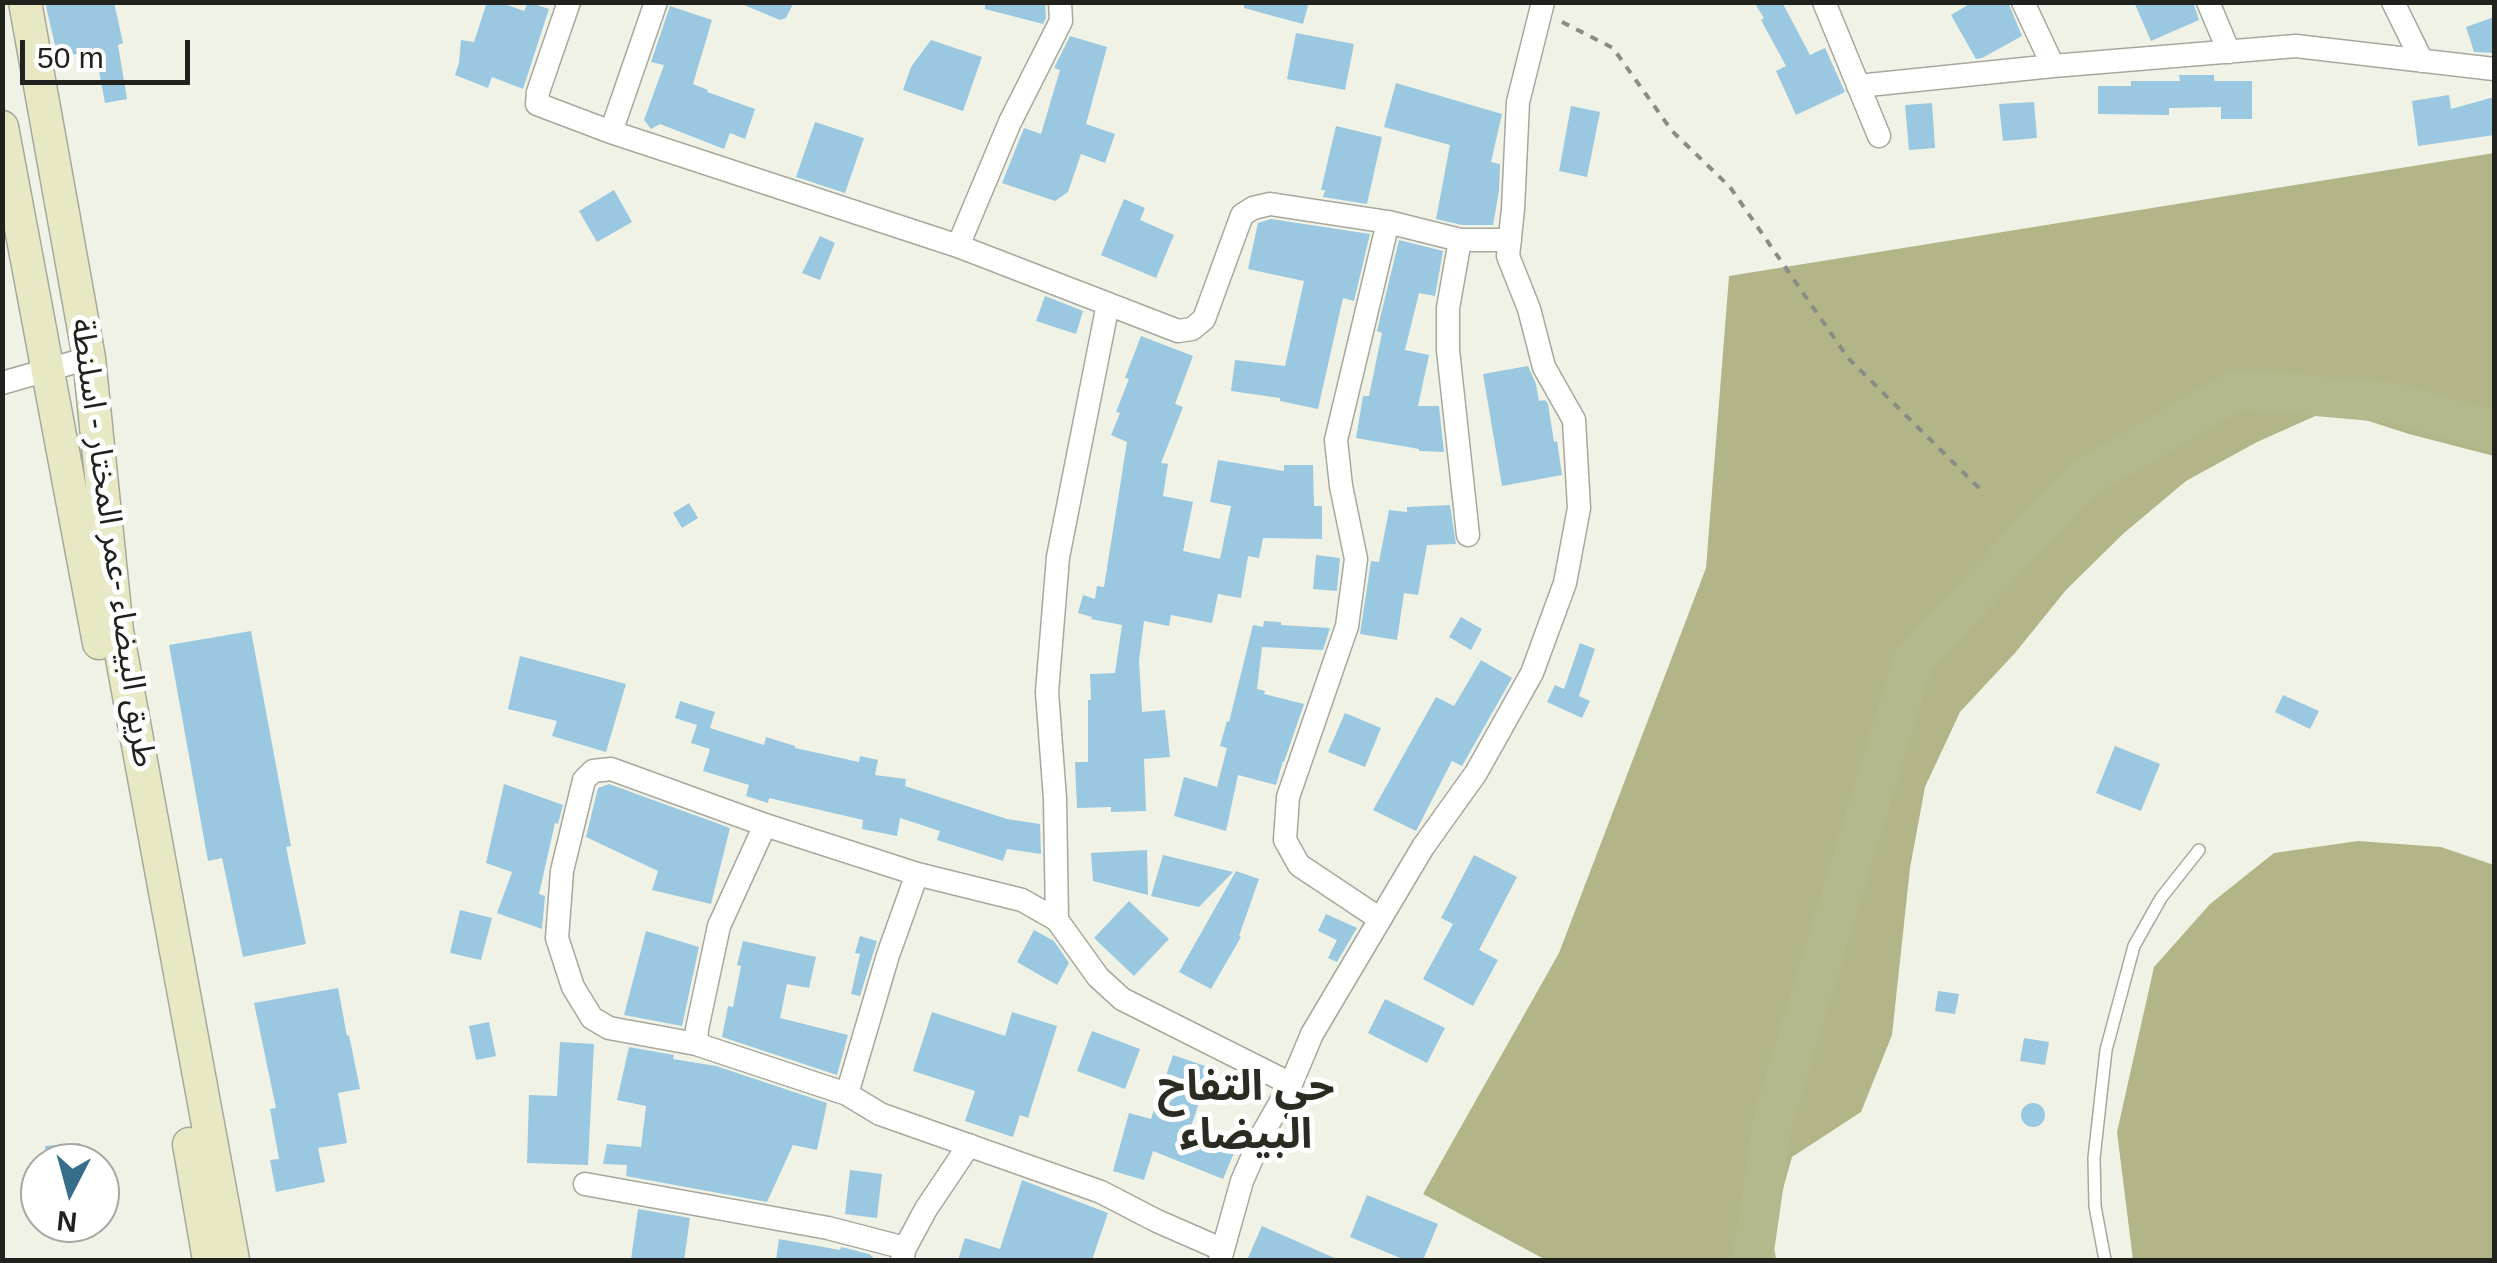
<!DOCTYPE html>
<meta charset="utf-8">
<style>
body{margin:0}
#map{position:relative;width:2497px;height:1263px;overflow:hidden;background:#f1f2e6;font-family:Arial,sans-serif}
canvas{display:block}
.frame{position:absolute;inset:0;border:5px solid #21221d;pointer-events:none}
.north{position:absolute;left:20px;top:1143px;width:100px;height:100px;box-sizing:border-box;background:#fff;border:2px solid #a6a7a5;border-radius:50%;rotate:186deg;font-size:28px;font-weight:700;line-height:40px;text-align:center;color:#21221d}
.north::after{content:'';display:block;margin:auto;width:35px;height:45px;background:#366d88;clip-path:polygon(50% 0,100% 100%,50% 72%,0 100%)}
.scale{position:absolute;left:20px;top:40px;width:170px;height:45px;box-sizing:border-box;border:5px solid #21221d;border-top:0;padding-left:12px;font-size:30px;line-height:35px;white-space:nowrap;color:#21221d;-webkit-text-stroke:8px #fff;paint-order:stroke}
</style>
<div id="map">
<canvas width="2497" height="1263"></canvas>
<div class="frame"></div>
<div class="north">N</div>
<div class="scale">50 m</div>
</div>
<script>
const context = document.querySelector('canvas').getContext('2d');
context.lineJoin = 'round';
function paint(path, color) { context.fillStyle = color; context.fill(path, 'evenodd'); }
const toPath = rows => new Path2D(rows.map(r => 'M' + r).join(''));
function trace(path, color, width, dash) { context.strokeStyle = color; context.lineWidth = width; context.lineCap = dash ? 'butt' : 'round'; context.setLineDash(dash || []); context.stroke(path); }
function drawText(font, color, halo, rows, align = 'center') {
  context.font = font + ' Arial,"Noto Sans Arabic",sans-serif'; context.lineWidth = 10; context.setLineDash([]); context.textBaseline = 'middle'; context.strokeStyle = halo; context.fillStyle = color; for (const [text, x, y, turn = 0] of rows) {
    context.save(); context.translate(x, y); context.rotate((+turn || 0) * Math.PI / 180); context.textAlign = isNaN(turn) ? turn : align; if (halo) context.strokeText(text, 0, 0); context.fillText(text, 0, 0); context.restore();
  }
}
paint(toPath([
 [2494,153,2494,456,2409,434,2331,409,2257,442,2186,481,2124,533,2066,590,2015,653,1960,712,1925,787,1910,868,1892,1035,1861,1112,1792,1157,1770,1235,1770,1260,1546,1260,1423,1194,1559,953,1706,568,1729,276],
 [2358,841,2441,847,2494,865,2494,1260,2133,1260,2117,1132,2154,967,2210,904,2274,853]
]), '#b3b589');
trace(toPath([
 [1756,1260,1754,1250,1773,1120,1913,661,2080,481,2238,389,2396,403,2494,432]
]), '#b5b78c', 40);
paint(toPath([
 [45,2,114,2,123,43,118,45,127,99,105,103,95,50,58,58],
 [487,2,499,2,524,11,528,2,549,9,523,89,492,77,488,88,455,75,459,63,461,40,474,42],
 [737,2,794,2,786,18,780,20],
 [985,2,1045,2,1046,18,1043,24,985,9],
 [1244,2,1309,2,1303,24,1244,8],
 [1754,2,1782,2,1810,55,1825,48,1845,92,1796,115,1776,71,1786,66,1761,20,1764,18],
 [1973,2,2008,2,2022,36,1982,58,1976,59,1951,15],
 [2134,2,2193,2,2199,20,2151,41],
 [670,6,712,20,693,84,708,90,707,92,755,109,745,139,730,133,724,149,660,124,651,129,644,120,664,65,651,62],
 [2494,17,2494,53,2474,52,2466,27],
 [1296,33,1354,44,1345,90,1287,79],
 [1070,36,1107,47,1086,124,1115,134,1105,163,1081,154,1068,192,1055,201,1002,183,1024,128,1041,134,1060,70,1054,68],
 [931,40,982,57,963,111,903,90,911,67],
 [2179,75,2214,75,2214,81,2252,81,2252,119,2221,119,2221,107,2169,108,2169,115,2098,114,2098,86,2131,86,2131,81,2180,81],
 [1396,83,1502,114,1491,162,1500,164,1499,191,1493,225,1462,225,1436,219,1450,145,1384,127],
 [2449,95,2451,109,2494,97,2494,135,2418,146,2412,101],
 [2034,102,2037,138,2003,141,1999,104],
 [1932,103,1935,148,1909,150,1905,105],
 [1571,106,1600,112,1587,177,1559,171],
 [815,122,864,138,845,193,796,177],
 [1336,126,1382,137,1367,204,1323,197,1325,190,1321,190],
 [614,190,632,222,597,242,579,211],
 [1124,199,1145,208,1140,220,1174,235,1156,278,1101,255],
 [1271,219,1370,234,1354,301,1343,298,1318,409,1280,401,1280,398,1231,391,1235,360,1285,366,1304,281,1248,269,1258,223],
 [820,236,835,243,820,280,802,273],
 [1399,240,1443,251,1435,296,1419,293,1405,350,1429,355,1418,406,1439,406,1444,452,1419,451,1419,449,1356,438,1363,396,1369,396,1382,333,1377,331],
 [1045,296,1083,311,1076,334,1036,321],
 [1141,336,1193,356,1175,404,1183,407,1161,463,1168,464,1163,496,1193,502,1183,551,1220,559,1231,506,1210,502,1218,460,1284,471,1284,465,1313,465,1314,506,1322,506,1322,539,1263,538,1259,558,1248,556,1241,598,1218,594,1212,623,1171,615,1169,626,1144,621,1139,661,1142,712,1165,710,1170,757,1144,759,1146,811,1111,812,1111,807,1077,808,1075,762,1088,762,1088,700,1091,700,1090,674,1115,673,1122,625,1091,619,1092,617,1078,613,1083,595,1095,599,1097,586,1104,587,1127,442,1111,435,1120,413,1116,412,1129,379,1125,378],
 [1528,366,1536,384,1539,401,1545,400,1548,404,1554,442,1557,441,1562,475,1502,486,1483,374],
 [689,503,698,518,682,528,673,513],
 [1450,505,1456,544,1427,545,1418,595,1404,593,1397,640,1360,634,1371,561,1379,562,1389,510,1407,512,1407,507],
 [1316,555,1340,558,1337,591,1313,589],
 [1461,617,1482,629,1471,650,1449,637],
 [1264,621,1281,622,1281,625,1330,628,1323,650,1262,647,1257,689,1265,691,1264,694,1304,704,1284,762,1283,761,1276,785,1238,775,1226,831,1174,816,1184,777,1217,787,1227,748,1220,746,1227,721,1229,722,1253,625,1263,627],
 [251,631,291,846,286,847,306,944,243,957,222,858,208,861,169,645],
 [1580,643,1595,649,1579,696,1590,701,1582,718,1547,702,1555,685,1564,689],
 [520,656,626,684,606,752,552,736,557,721,508,709],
 [1481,660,1512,678,1462,766,1452,761,1416,831,1373,810,1436,697,1454,706],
 [2283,695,2319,711,2310,729,2275,712],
 [680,701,715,712,710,728,764,745,766,737,795,746,795,748,859,762,860,756,878,760,875,775,906,779,905,786,1007,819,1040,824,1041,854,1007,849,1003,861,937,840,940,831,900,818,897,836,862,829,863,820,769,798,768,803,746,796,749,785,703,771,710,749,691,743,697,725,675,718],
 [1345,713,1381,728,1365,767,1328,752],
 [2115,746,2160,764,2141,811,2096,793],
 [504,784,563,805,558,824,555,823,539,894,545,896,542,929,497,913,512,872,486,863],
 [609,784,730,828,711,904,652,890,658,871,586,837,598,788],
 [1147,850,1148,895,1093,881,1091,853],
 [1163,855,1233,872,1199,907,1151,896],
 [1474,855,1517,877,1479,950,1498,960,1473,1006,1423,979,1453,924,1441,918],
 [1236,871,1259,879,1239,936,1241,937,1211,989,1179,972],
 [1129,901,1169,939,1134,976,1094,938],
 [460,910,492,918,481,960,450,953],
 [1326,914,1357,928,1337,962,1328,958,1337,940,1318,931],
 [1034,930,1054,941,1069,963,1057,985,1017,962],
 [646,931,699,947,682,1026,624,1015],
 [860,936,877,941,860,996,851,994,860,954,855,953],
 [743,941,816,957,809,988,787,984,780,1018,848,1035,837,1075,722,1037,728,1006,733,1007,741,966,737,965],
 [338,988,347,1036,349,1035,360,1089,338,1093,347,1143,318,1148,325,1182,276,1192,270,1160,279,1159,270,1109,276,1108,254,1003],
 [1938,991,1959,994,1955,1014,1935,1011],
 [1385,999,1445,1028,1427,1063,1368,1033],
 [932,1012,1005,1036,1012,1012,1057,1026,1028,1118,1020,1115,1013,1137,965,1121,975,1091,913,1071],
 [489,1022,496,1056,476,1060,469,1026],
 [1092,1031,1140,1049,1125,1089,1077,1071],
 [2024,1038,2049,1042,2045,1065,2020,1061],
 [560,1042,594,1044,588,1165,527,1163,529,1095,557,1096],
 [629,1047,674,1055,673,1059,716,1066,827,1103,817,1150,793,1145,767,1202,626,1176,627,1165,603,1164,607,1144,641,1147,646,1106,617,1100],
 [1173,1055,1211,1068,1188,1135,1234,1153,1223,1179,1153,1151,1144,1180,1113,1171,1129,1113,1151,1119],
 '2021 1115a12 12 0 1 1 24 0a12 12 0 1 1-24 0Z',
 [80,1143,81,1163,47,1163,45,1146],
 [850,1170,882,1174,877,1218,845,1214],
 [1022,1180,1108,1213,1092,1260,958,1260,965,1238,1000,1249],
 [1367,1195,1438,1224,1423,1260,1405,1260,1350,1237],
 [638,1209,690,1218,684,1260,631,1260],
 [1262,1226,1339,1260,1247,1260],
 [779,1239,840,1250,841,1247,869,1254,876,1260,776,1260]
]), '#9ac8e0');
const lane = toPath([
 [2105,1260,2095,1206,2094,1158,2106,1050,2134,946,2161,898,2199,850]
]);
const street = toPath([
 [569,2,538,92,537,104,611,132,958,246,1178,331,1192,329,1204,319,1242,215,1253,208,1270,204,1388,222,1460,240,1510,240],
 [1824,2,1879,136],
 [2023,2,2053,66],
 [2208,2,2229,52],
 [2393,2,2422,61],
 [1858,86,2053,66,2296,46,2494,69],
 [611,132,656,2],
 [1460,240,1448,308,1448,350,1468,535],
 [958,246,1010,122,1061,21,1060,2],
 [2,383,89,358],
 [1380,919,1299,865,1285,840,1288,797,1347,626,1356,559,1341,486,1336,440,1388,222],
 [1057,920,1055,799,1047,692,1058,557,1108,304],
 [696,1044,697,1029,719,926,765,825],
 [847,1094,888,955,917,874],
 [585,1184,828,1228,905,1248],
 [1221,1249,1157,1221,1101,1192,880,1114,847,1094,696,1044,609,1028,592,1018,573,987,557,938,562,871,584,780,593,771,611,769,765,825,917,874,1022,900,1057,920,1098,977,1122,999,1291,1084],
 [902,1260,905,1248,926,1209,969,1145],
 [1220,1260,1242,1181,1263,1133,1291,1084,1312,1034,1423,847,1476,773,1532,673,1565,583,1579,508,1574,420,1544,367,1529,309,1508,256,1513,209,1518,102,1543,2]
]);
const secondary = toPath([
 [25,2,89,358,117,631,233,1260],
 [2,127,99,643],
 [189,1144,209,1260]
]);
trace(lane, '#a7a89d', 14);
trace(street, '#a7a89d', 25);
trace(secondary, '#a7a89d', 35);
trace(toPath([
 [1562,22,1613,48,1672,131,1730,187,1848,358,1980,489]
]), '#8b8c84', 4, [8, 8]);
trace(lane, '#fff', 11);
trace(street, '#fff', 22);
trace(secondary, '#e8e8c4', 32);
drawText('32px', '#21221d', '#fff', [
 ["طريق البيضاء -عمر المختار - اسلنطة",112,543,82]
]);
drawText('bold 42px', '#2b2b22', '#fff', [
 ["حي التفاح",1246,1088],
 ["البيضاء",1246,1136]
]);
</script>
